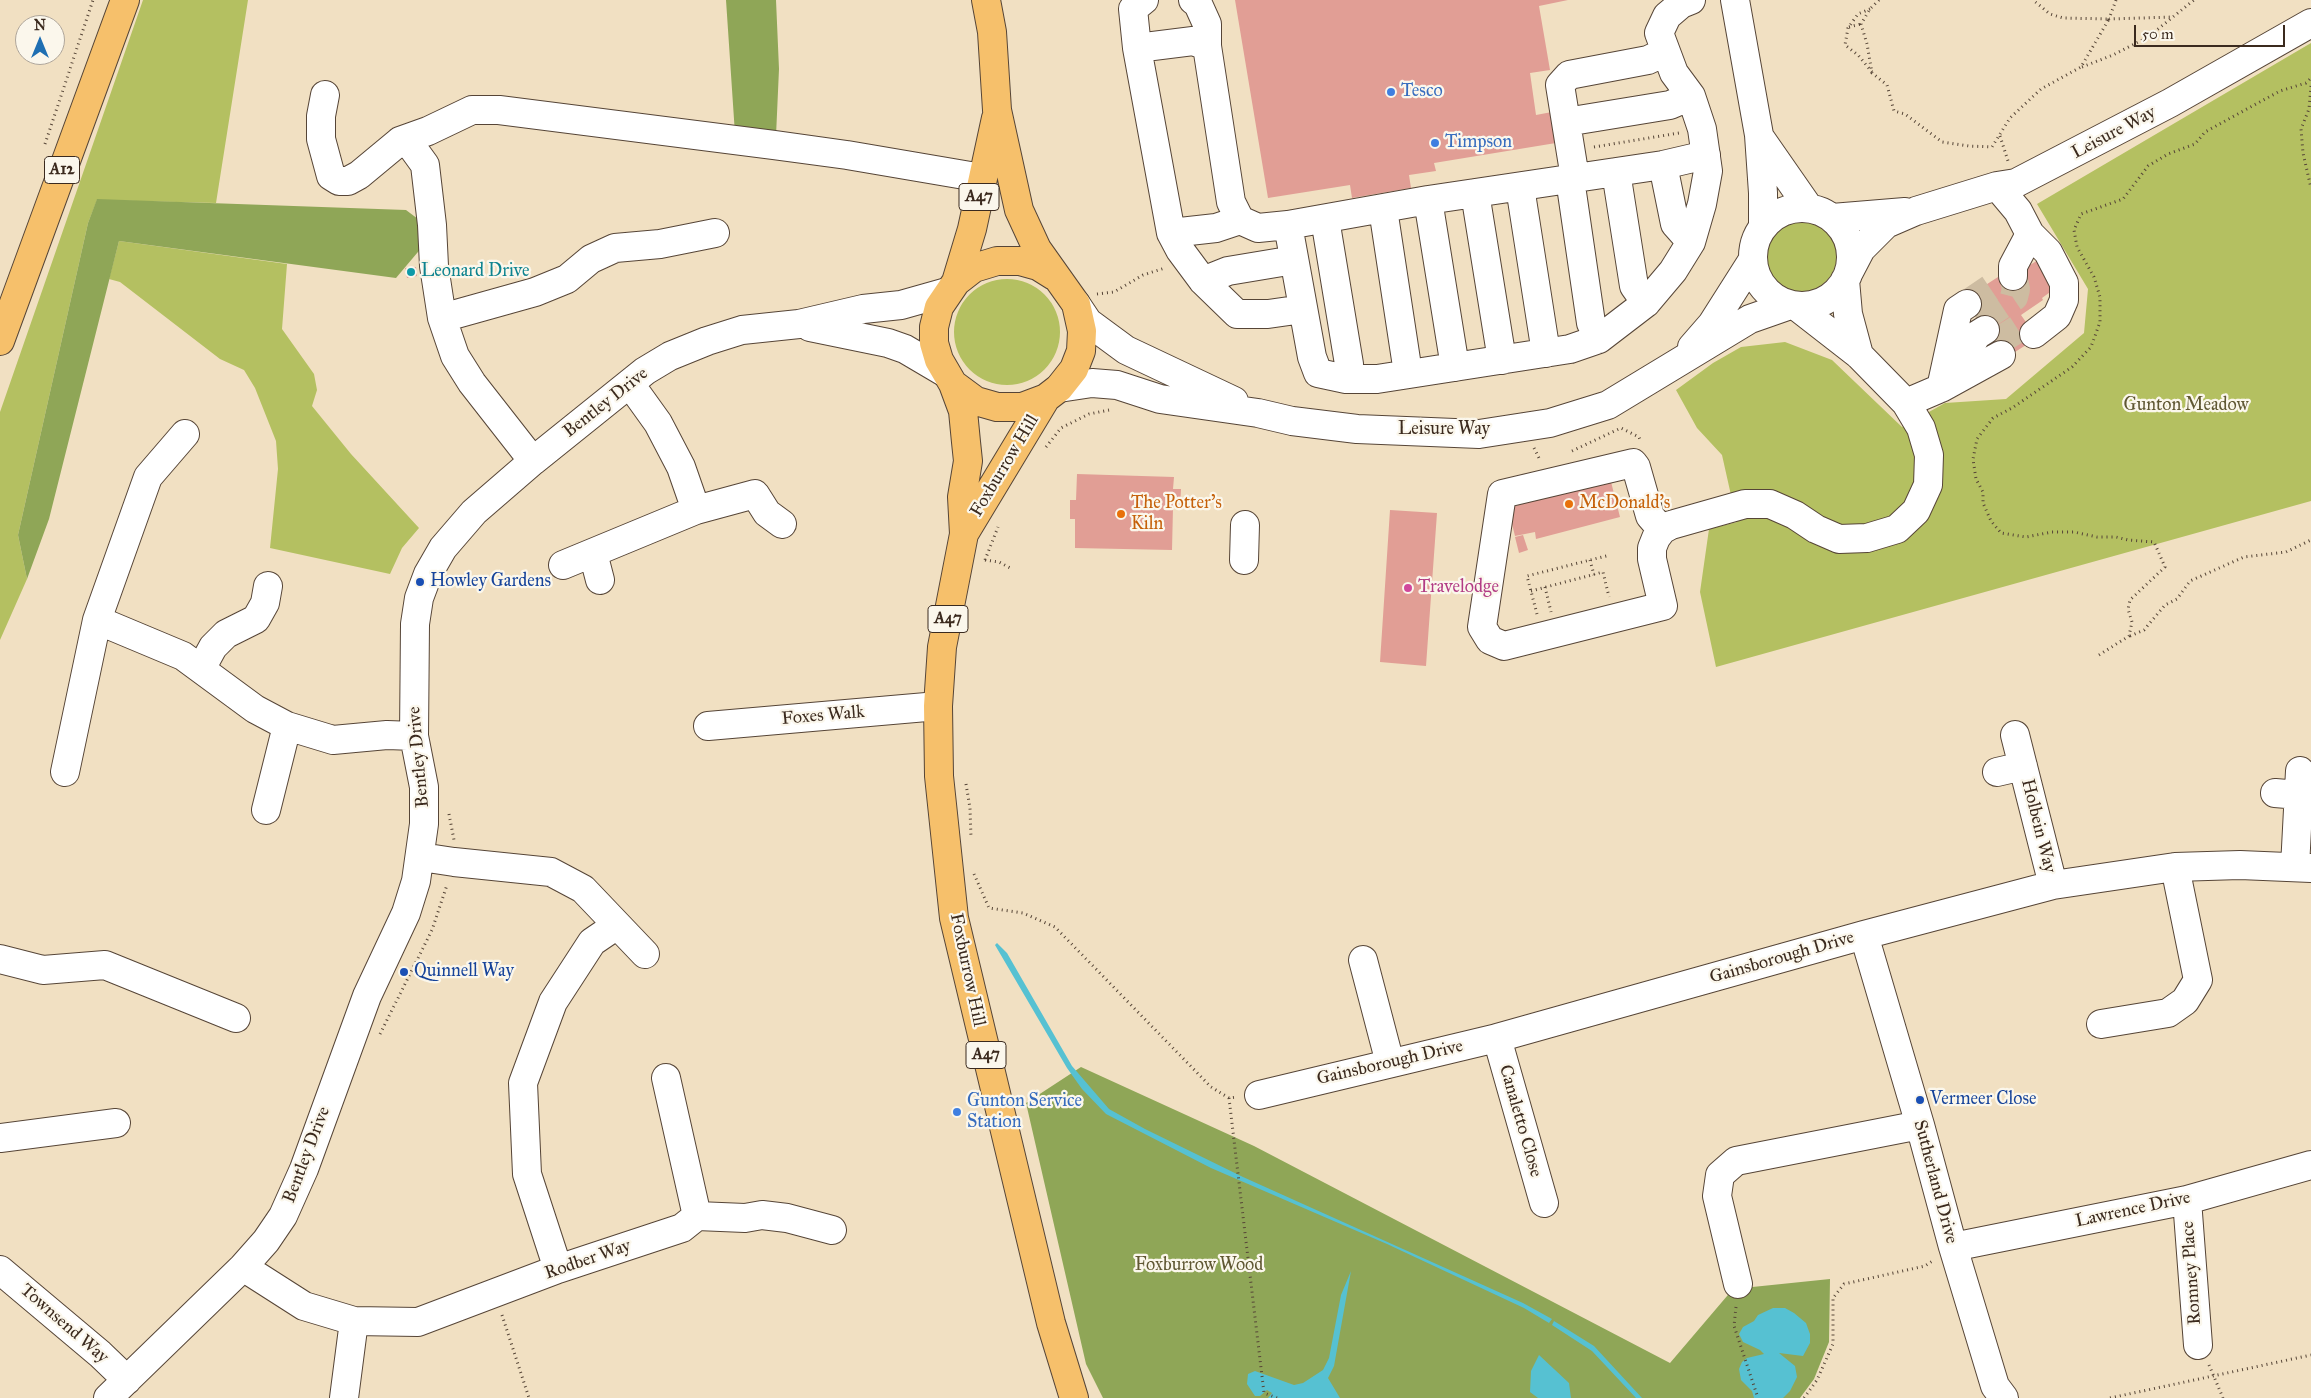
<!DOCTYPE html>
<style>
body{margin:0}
#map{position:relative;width:2311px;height:1398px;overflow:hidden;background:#f1e0c2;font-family:"IM FELL Great Primer",serif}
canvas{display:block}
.north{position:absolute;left:15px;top:15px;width:50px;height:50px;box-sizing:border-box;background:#fbf7ec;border:1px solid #aea59a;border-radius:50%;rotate:0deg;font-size:14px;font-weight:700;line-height:20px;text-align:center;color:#3b2a1e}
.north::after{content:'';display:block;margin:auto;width:18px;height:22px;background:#1f6fb2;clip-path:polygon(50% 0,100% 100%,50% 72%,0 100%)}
.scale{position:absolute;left:2134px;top:25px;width:151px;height:22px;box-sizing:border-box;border:2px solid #3b2a1e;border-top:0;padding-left:6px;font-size:15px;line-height:18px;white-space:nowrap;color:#3b2a1e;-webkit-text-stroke:4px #fbf7ec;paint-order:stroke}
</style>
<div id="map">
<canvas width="2311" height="1398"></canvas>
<div class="north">N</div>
<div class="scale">50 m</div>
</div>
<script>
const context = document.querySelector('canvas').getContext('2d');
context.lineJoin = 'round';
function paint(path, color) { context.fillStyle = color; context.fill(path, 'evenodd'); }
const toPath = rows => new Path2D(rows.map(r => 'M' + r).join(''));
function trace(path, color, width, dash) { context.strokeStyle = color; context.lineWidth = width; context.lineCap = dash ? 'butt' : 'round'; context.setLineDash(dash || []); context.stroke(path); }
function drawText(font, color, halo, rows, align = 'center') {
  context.font = font + ' "IM FELL Great Primer",serif'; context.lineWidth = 4.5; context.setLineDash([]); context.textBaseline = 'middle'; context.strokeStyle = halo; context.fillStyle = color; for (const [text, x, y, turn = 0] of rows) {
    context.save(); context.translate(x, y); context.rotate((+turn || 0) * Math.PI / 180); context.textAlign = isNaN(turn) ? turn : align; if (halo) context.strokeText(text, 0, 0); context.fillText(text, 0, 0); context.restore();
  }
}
paint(toPath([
 [143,0,248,0,216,203,97,200,88,223,18,535,27,579,0,640,0,412],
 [2311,43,2311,501,1716,667,1700,592,1709,529,1737,522,1722,455,1697,428,1676,390,1713,363,1741,347,1785,342,1832,360,1902,427,1945,403,2006,399,2084,333,2088,289,2037,204],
 '1763 255a37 37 0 1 1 74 0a37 37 0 1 1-74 0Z',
 [119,241,287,264,282,329,314,374,317,390,312,406,351,454,419,528,402,548,390,574,270,548,278,469,276,441,255,388,244,370,220,359,120,282,109,279],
 '954 332a53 53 0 1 1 106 0a53 53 0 1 1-106 0Z'
]), '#b4c061');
paint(toPath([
 [726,0,776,0,779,69,776,136,735,134],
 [97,199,406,210,422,222,423,246,396,278,119,241,49,519,27,579,18,535,88,223],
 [1081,1067,1254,1146,1670,1363,1733,1289,1830,1279,1829,1342,1814,1379,1800,1398,1103,1398,1086,1364,1026,1103]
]), '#8fa657');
paint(toPath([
 [997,943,1007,953,1072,1066,1109,1109,1145,1129,1243,1177,1523,1303,1552,1319,1549,1323,1524,1308,1387,1244,1211,1168,1106,1114,1082,1089,1067,1068,995,945],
 [1351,1271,1334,1366,1328,1378,1340,1398,1268,1398,1272,1393,1267,1390,1260,1396,1255,1396,1247,1384,1248,1374,1255,1371,1294,1385,1303,1383,1323,1370,1329,1358,1341,1295],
 [1773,1308,1785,1308,1794,1313,1806,1323,1810,1334,1810,1343,1803,1356,1779,1353,1795,1366,1797,1377,1790,1391,1783,1398,1754,1398,1752,1391,1741,1380,1739,1369,1742,1362,1747,1358,1764,1354,1760,1350,1743,1342,1739,1334,1743,1327,1754,1321,1758,1315],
 [1554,1321,1594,1346,1642,1398,1636,1398,1592,1351,1552,1325],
 [1539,1355,1569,1383,1571,1398,1538,1398,1530,1392,1531,1371]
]), '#56c1d2');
paint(toPath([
 [1235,0,1568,0,1539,6,1550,70,1530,73,1536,115,1557,111,1562,142,1434,163,1436,171,1409,175,1411,188,1352,198,1350,185,1268,198],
 [2038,260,2057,287,2042,298,2043,300,2021,315,2037,338,2004,359,1964,299,1998,277,2002,283],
 [416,267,417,276,407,278,405,268],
 [1077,474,1174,477,1173,489,1181,489,1180,508,1173,508,1172,550,1075,548,1075,519,1070,519,1070,500,1076,500],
 [1609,474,1620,517,1536,539,1535,532,1515,536,1508,508,1536,500,1534,493],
 [1390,510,1437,513,1426,666,1380,662],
 [1523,535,1528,550,1519,553,1515,537]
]), '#e19e95');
trace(toPath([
 [1967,304,2001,281],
 [1978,321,2014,297,2016,289,2013,276],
 [1994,344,2027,323]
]), '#cdbca1', 28, [28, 14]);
const minor = toPath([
 [1144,0,1133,9,1137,48,1171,233,1216,228,1240,220],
 [1193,0,1198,4,1207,24,1207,46,1231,202,1240,220,1258,228,1288,225,1428,200,1663,165,1706,155],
 [1735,0,1759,135,1763,193,1763,226],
 [1137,48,1193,41,1207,46],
 [325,95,321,116,321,139,331,176,339,181,348,181,359,175,400,141,428,131,472,110,499,110,774,145,847,155,982,178],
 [1566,122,1670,105,1691,96],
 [1761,139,1809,208],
 [400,141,412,147,425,165,432,225,434,266,442,318,455,356,472,383,533,461],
 [1663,165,1675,224,1691,242],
 [1616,172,1634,286,1646,303],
 [1575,178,1560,85,1569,75,1648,60,1665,52],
 [1570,179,1591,323,1599,339],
 [1997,186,2018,211,2030,234,2048,252,2064,283,2064,300,2057,316,2034,334],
 [1520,187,1546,353],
 [1475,193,1502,360],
 [1428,200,1455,367],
 '1753 257a49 49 0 1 1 98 0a49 49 0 1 1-98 0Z',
 [1383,209,1408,373],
 [1832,218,1905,212],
 [1325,219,1349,364,1346,379],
 [1288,225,1312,357,1318,373,1346,379,1377,379,1570,349,1599,339,1646,303,1673,271,1691,242,1702,204,1708,171,1702,129,1691,96,1674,73,1659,33,1667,16,1681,4,1691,0],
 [1171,233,1180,250,1203,281,1237,314,1268,314,1303,309],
 [1849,272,1861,249,1886,224,1916,211,1997,186,2016,183,2170,103,2311,23],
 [2013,276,2013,266,2030,234],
 [1845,280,1848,314,1859,355],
 [1203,281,1228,271,1294,260],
 [1076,304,1088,322,1126,350,1234,401],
 [442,318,535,292,567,279,591,259,615,248,660,244,715,233],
 [810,327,888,343,905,349,944,372],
 [1692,347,1712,324,1752,261],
 [1949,377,1977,335,1985,330],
 [630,384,658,423,681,467,696,510],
 [1059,388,1092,383,1117,385,1160,399,1258,413,1292,421,1357,429,1479,434,1550,423,1608,405,1750,319,1790,305],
 [1941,388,1958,310,1967,304],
 [1906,403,1941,388,2001,355],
 [1662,530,1650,516,1636,467,1633,463,1502,494,1482,627,1490,640,1504,646,1663,606,1652,559,1652,548,1656,538,1662,530,1671,525,1745,504,1770,504,1795,515,1816,529,1839,539,1867,538,1897,529,1916,511,1928,485,1929,455,1921,428,1906,403,1859,355,1796,306],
 [593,553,600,580],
 [1244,560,1245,525],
 [563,565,696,510,755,494,767,513,782,524],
 [97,620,183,656,255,709,287,726,333,740,387,735,414,736],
 [201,669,213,647,226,634,256,619,265,603,268,586],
 [708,726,938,706],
 [2015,735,2053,885],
 [65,772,97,620,148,477,185,434],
 [1997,772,2023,766],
 [2275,793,2299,795],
 [266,810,287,726],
 [421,857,454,862,551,872,583,889,645,954],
 [2295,867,2300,771],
 [1864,935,1920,1125,1953,1247,1995,1386,2004,1398],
 [0,959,43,970,105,965,236,1018],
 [1363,960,1390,1063],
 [2101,1024,2168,1013,2185,1001,2198,980,2175,867],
 [1497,1038,1544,1203],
 [1259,1095,1497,1038,1864,935,2053,885,2175,867,2240,865,2311,868],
 [0,1138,116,1123],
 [2187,1200,2198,1345],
 [697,1216,745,1218,762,1215,787,1218,832,1230],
 [1953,1247,2187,1200,2311,1165],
 [243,1267,304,1306,354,1321,418,1322,558,1269,682,1228,697,1216,666,1078],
 [558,1269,527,1174,523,1083,553,1002,592,942,617,925],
 [0,1270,100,1354,127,1380],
 [1738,1284,1717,1196,1720,1175,1736,1161,1920,1125],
 [108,1398,243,1267,266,1241,283,1216,304,1169,367,996,406,913,416,881,424,824,424,787,414,736,415,624,419,598,428,574,443,548,474,512,533,461,645,371,670,356,707,341,742,330,799,324,863,309,901,305,947,292],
 [344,1398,354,1321]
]);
const highway = toPath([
 [986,0,992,32,997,110,1019,210,1037,249,1076,304,1082,331,1081,351,1074,369,1059,388,1046,398,1022,407,997,407,976,401,953,384,939,360,934,343,934,327,939,307,956,282,974,268,997,261,1020,261,1038,266,1054,276],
 [956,282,972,229,996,118],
 [0,341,125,0],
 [953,384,963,411,966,442,968,461,962,497,964,534,942,647,938,706,939,776,954,918,1051,1323,1074,1398],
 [964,534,1046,398]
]);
trace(minor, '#564537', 30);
trace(highway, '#564537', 30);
trace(toPath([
 [1879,0,1870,9,1861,24,1867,44,1872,73,1887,85,1894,111,1905,114,1942,142,1969,146,1992,147,2010,118,2041,89,2081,67,2109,19,2063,18,2050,14,2033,0],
 [2116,0,2109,19,2173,17],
 [1870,9,1858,14,1848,28,1845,45,1858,55,1872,72],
 [1849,27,1861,24],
 [2082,67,2113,55,2148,37,2194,0],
 [2311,86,2309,109,2301,129,2303,153,2311,188],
 [2000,136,2008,161],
 [45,144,93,0],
 [1594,147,1679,133],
 [1097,294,1114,292,1143,275,1165,268],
 [1046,447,1061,428,1089,414,1109,410],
 [1534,448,1540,460],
 [1572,451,1621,428,1639,437,1641,442],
 [985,560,998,527],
 [985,560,999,562,1012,569],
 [1590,560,1594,575],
 [1545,587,1551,612],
 [1531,591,1603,572,1609,597],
 [1537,614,1527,576,1610,555],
 [2130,636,2144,630,2165,605,2177,599,2190,581,2244,557,2286,552,2311,540],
 [2099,655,2129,636,2132,622,2128,609,2130,600,2165,567,2154,542,2128,540,2116,537,2097,537,2074,532,2052,532,2026,537,2001,533,1991,521,1983,503,1983,492,1976,479,1973,459,1977,439,1993,418,2012,408,2072,367,2091,347,2100,322,2100,297,2094,277,2077,247,2074,230,2081,214,2123,199,2148,166,2168,154,2195,144,2205,132,2256,104,2280,91,2306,83,2311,78],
 [966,784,970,808,971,838],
 [449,814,454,840],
 [974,874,989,908,1023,913,1055,927,1211,1087,1229,1098,1237,1097],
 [380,1034,432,930,447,885],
 [1229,1098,1264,1393,1277,1398],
 [1736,1307,1734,1326,1758,1398],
 [502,1315,529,1398],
 [2209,1365,2223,1398],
 [1804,1398,1817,1380,1833,1344,1833,1298,1844,1284,1925,1266,1934,1260],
 [2110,1398,2311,1355]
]), '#564537', 3, [1, 4]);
trace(minor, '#fff', 28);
trace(highway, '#f6c06b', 28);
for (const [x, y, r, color] of [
 [1391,92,5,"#3f7fe0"],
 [1435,143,5,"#3f7fe0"],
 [411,272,5,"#0f9aa8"],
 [1569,504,5,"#e8710a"],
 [1121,514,5,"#e8710a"],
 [420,582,5,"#1a4fb4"],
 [1408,588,5,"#d1479c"],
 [404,972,5,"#1a4fb4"],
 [1920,1100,5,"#1a4fb4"],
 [957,1112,5,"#3f7fe0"]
]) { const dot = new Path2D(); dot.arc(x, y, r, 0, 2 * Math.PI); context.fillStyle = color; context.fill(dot); trace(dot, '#fbf7ec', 2); }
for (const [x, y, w] of [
 [62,170,35],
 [979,197,40],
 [948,619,40],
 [986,1055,40]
]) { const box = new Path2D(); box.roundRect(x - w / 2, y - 13.5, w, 27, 4); context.fillStyle = '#fbf7ec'; context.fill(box); trace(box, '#3b2a1e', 1); }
drawText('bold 16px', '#3b2a1e', null, [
 ["A12",62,170],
 ["A47",979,197],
 ["A47",948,619],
 ["A47",986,1055]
]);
drawText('18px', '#366cbe', '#fbf7ec', [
 ["Tesco",1401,92],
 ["Timpson",1445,143],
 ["Gunton Service",967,1102],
 ["Station",967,1123]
], 'left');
drawText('18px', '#3b2a1e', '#fbf7ec', [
 ["Leisure Way",2114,133,-28],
 ["Bentley Drive",606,403,-38],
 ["Leisure Way",1444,430],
 ["Foxburrow Hill",1005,466,-59],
 ["Foxes Walk",823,716,-5],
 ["Bentley Drive",419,757,-95],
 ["Holbein Way",2038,826,76],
 ["Gainsborough Drive",1782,958,-16],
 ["Foxburrow Hill",967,970,78],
 ["Gainsborough Drive",1390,1063,-13],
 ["Canaletto Close",1520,1121,74],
 ["Bentley Drive",307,1155,-69],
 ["Sutherland Drive",1935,1182,75],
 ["Lawrence Drive",2133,1210,-12],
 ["Rodber Way",588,1260,-19],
 ["Romney Place",2192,1273,-94],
 ["Townsend Way",64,1324,41]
]);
drawText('18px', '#0d838f', '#fbf7ec', [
 ["Leonard Drive",421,272]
], 'left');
drawText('18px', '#5f5732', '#fbf7ec', [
 ["Gunton Meadow",2186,406],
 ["Foxburrow Wood",1199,1266]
]);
drawText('18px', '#c56008', '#fbf7ec', [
 ["The Potter's",1131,504],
 ["Kiln",1131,525],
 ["McDonald's",1579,504]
], 'left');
drawText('18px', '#164399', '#fbf7ec', [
 ["Howley Gardens",430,582],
 ["Quinnell Way",414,972],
 ["Vermeer Close",1930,1100]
], 'left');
drawText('18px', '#b23c85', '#fbf7ec', [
 ["Travelodge",1418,588]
], 'left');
</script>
